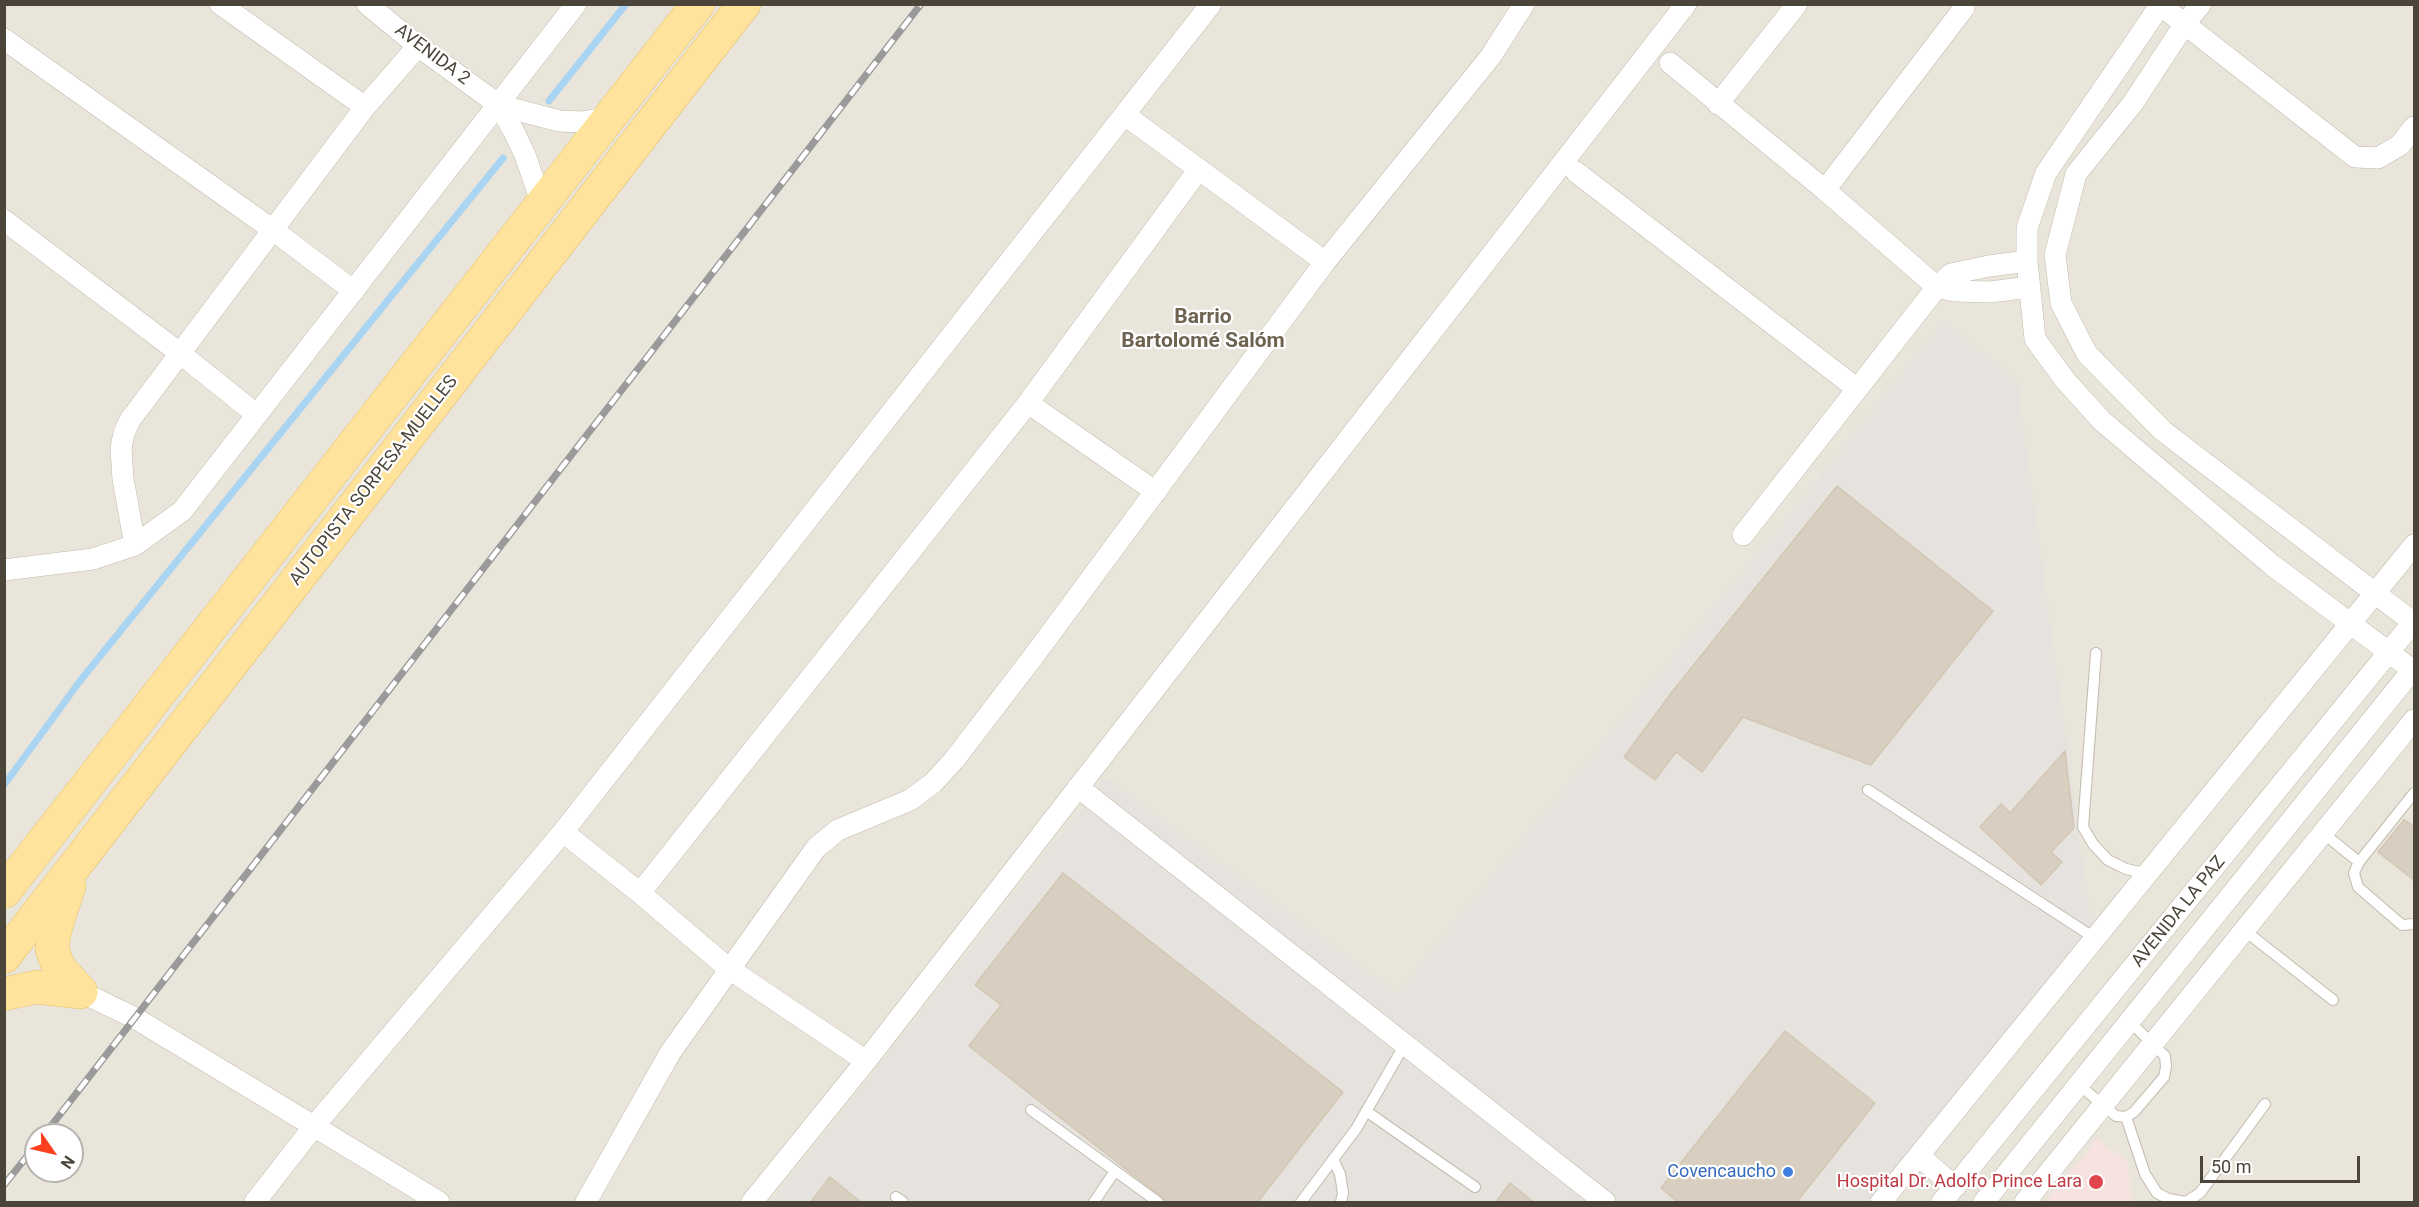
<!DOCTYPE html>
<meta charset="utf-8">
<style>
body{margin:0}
#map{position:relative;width:2419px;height:1207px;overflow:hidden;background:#f6f3ec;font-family:Roboto,sans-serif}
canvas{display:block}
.frame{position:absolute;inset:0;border:6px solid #4b4439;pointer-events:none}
.north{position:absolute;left:24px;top:1123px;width:60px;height:60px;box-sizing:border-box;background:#fff;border:2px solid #b7b4b0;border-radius:50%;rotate:124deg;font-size:16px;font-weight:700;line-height:24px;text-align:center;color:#4b4439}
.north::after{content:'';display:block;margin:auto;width:21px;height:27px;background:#fc3f1d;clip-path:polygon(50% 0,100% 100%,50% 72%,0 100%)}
.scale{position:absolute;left:2200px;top:1156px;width:160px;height:27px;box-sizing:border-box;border:3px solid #4b4439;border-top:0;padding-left:8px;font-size:18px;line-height:21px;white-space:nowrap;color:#4b4439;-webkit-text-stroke:4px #fff;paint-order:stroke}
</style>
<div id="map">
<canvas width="2419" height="1207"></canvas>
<div class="frame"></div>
<div class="north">N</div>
<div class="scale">50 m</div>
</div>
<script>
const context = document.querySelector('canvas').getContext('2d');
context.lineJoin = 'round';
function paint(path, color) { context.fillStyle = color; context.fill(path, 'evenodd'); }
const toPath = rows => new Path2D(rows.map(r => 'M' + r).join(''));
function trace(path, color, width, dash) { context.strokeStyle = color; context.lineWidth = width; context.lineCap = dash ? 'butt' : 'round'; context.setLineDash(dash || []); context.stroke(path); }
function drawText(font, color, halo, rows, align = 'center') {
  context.font = font + ' Roboto,sans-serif'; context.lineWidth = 4.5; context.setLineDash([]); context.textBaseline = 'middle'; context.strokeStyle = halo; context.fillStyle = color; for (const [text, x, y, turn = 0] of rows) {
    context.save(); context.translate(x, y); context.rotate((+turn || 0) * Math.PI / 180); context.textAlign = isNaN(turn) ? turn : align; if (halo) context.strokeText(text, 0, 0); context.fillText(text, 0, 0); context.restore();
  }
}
paint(toPath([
 [5,5,2414,5,2414,1202,5,1202],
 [36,1135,72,1135,72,1171,36,1171]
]), '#eae5da');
paint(toPath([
 [1943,321,2017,380,2094,944,1893,1202,771,1202,1106,778,1397,993,1784,522]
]), '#e6e2dd');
paint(toPath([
 [2097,1139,2127,1161,2132,1202,2045,1202]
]), '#f6e3e0');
trace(toPath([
 [549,101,626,4],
 [4,785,80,681,503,158]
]), '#a9d4f2', 7);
const building = toPath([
 [1837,486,1993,611,1871,765,1743,717,1702,772,1676,752,1655,780,1624,757,1672,692,1837,486],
 [2065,751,2074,828,2051,852,2062,862,2041,885,1980,827,2001,804,2010,813,2065,751],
 [2404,820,2415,827,2415,881,2378,852,2404,820],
 [1063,873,1343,1092,1257,1203,1169,1203,969,1046,1001,1005,975,985,1063,873],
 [1785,1031,1875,1103,1796,1203,1679,1203,1661,1188,1785,1031],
 [830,1177,862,1203,810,1203,830,1177],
 [1510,1183,1535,1203,1495,1203,1510,1183]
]);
paint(building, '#d8cfc1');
trace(building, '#d3c7b4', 1.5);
const service = toPath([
 [2096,653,2083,827,2093,844,2108,860,2126,869,2149,874],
 [1868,790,2096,939],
 [2414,793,2359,862,2354,873,2358,887,2402,925,2414,924],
 [2323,833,2359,862],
 [2244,930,2333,1000],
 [2078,1084,2116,1116,2126,1117,2134,1112,2164,1077,2166,1067,2165,1056,2129,1021],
 [1031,1110,1158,1202],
 [1366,1111,1475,1187],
 [2126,1117,2145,1174,2157,1193,2169,1199,2186,1202,2200,1193,2265,1104],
 [1333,1159,1340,1174,1343,1193,1341,1202],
 [896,1197,903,1202],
 [1094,1202,1115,1171],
 [1301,1202,1356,1129,1405,1044]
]);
const minor = toPath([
 [220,4,365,107],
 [367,4,418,46,499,105,559,121,582,122,610,117],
 [2159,4,2355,157,2378,158,2400,145,2414,127],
 [2161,4,2046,173,2027,228,2027,261,2035,339,2065,380,2102,421,2272,565,2414,671],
 [2201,4,2184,25,2133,103,2076,174,2055,255,2061,303,2087,354,2163,431,2414,623],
 [4,39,273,230,354,291],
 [1670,63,1825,190,1937,287,1955,291,1990,292,2030,287],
 [1718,104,1797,4],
 [499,105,513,130,525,155,542,204],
 [1125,115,1325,262],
 [1576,172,1856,388],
 [1825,190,1964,8],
 [4,220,181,354,257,415],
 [1028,403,1156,492],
 [1743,535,1937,287,1951,274,1989,266,2027,261],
 [135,545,123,479,121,448,124,433,130,420,365,107,418,46],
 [4,570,93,559,135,545,182,511,576,4],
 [1078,787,1605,1202],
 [563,832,640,893,728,968,866,1061],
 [640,893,1028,403,1199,169],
 [81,992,135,1018,439,1202],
 [1919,1156,1955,1187],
 [255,1202,315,1125,563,832,1211,4],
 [586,1202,670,1053,816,848,838,830,910,800,933,783,954,760,1033,657,1325,262,1491,56,1524,4],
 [752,1202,866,1061,1686,4],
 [1881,1202,2414,545],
 [1942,1202,2414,621],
 [1984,1202,2414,668],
 [2025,1202,2414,720]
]);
const primary = toPath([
 [69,886,55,929,52,949,59,968,81,992],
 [4,892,698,4],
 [4,957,744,4],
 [4,994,36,987,81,992]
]);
trace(service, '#c2bbae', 12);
trace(minor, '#c2bbae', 22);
trace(primary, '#e6c16a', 34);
trace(service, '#fff', 10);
trace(minor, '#fff', 21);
trace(primary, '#ffe39c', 33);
const rail = toPath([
 [44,1135,921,4],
 [4,1185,36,1145]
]);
trace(rail, '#9a9a9a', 7);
trace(rail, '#fff', 4.5, [14]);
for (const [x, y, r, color] of [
 [1788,1172,6,"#3f7fe0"],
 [2096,1182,8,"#e0444e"]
]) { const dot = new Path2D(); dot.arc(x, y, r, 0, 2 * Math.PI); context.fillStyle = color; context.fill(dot); trace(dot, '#fff', 2); }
drawText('18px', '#4b4439', '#fff', [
 ["AVENIDA 2",432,55,37],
 ["AUTOPISTA SORPESA-MUELLES",374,481,-52],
 ["AVENIDA LA PAZ",2179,912,-51]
]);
drawText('18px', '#366cbe', '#fff', [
 ["Covencaucho",1776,1172]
], 'right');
drawText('18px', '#be3a42', '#fff', [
 ["Hospital Dr. Adolfo Prince Lara",2082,1182]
], 'right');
drawText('bold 21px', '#6e6250', '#fff', [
 ["Barrio",1203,318],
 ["Bartolomé Salóm",1203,342]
]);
</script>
